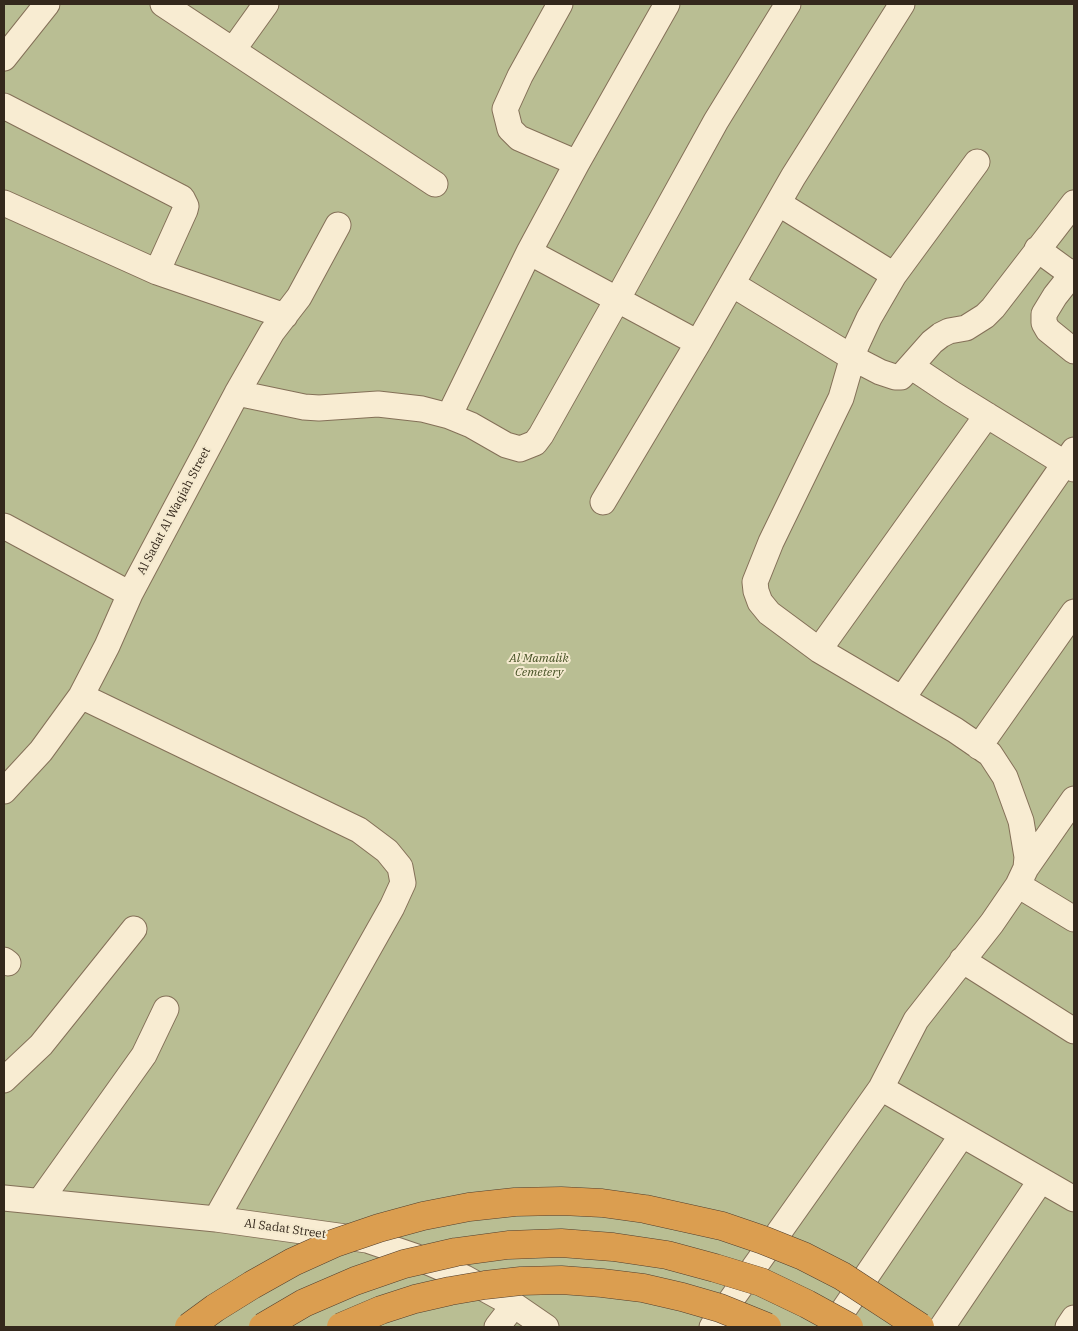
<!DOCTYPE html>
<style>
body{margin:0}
#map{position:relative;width:1078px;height:1331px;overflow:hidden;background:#ecdfbf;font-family:"IBM Plex Serif",serif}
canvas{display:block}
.frame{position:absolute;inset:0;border:5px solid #34281c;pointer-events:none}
</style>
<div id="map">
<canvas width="1078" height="1331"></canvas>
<div class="frame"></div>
</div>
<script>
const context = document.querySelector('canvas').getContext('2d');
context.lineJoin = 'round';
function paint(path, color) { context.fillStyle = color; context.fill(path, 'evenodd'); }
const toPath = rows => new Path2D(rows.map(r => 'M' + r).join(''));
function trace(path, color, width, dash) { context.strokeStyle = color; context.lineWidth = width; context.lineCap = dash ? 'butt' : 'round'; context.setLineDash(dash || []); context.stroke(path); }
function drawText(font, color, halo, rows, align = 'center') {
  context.font = font + ' "IBM Plex Serif",serif'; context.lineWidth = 4; context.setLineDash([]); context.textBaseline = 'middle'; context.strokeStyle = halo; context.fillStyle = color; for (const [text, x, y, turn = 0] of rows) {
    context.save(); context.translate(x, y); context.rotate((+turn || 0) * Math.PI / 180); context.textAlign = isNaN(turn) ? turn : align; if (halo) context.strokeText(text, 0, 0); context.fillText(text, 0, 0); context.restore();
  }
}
paint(toPath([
 [4,4,1074,4,1074,1327,4,1327]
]), '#b9be93');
const minor = toPath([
 [163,4,435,184],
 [560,4,520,76,505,109,510,129,519,138,577,163],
 [233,50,266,4],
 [4,58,47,4],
 [4,106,182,198,186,206,185,210,157,272],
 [4,203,157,272,285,316],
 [778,203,894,275],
 [1037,249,1074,276],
 [529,252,698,343],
 [1074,272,1055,296,1044,314,1044,323,1048,330,1074,351],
 [732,284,853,358,880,372,895,377,901,377,932,342,941,335,949,331,966,328,985,316,993,308,1074,203],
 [912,367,951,393,1074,469],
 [237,393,304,407,319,408,378,404,422,409,449,416,471,425,506,445,520,449,535,443,541,435,617,300,716,121,788,4],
 [449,416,529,252,577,163,667,4],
 [603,502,698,343,793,177,902,4],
 [4,526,130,594],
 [819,650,987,415],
 [81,696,359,830,387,851,400,867,403,883,392,907,216,1219],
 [902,699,1074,450],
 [979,747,1074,612],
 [4,791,41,751,81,696,107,646,130,594,237,393,272,332,299,297,338,225],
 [1026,868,1074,799],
 [1018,885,1074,919],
 [4,960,8,963],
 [962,960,1074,1031],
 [4,1080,41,1045,134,929],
 [881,1088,916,1020,992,923,1018,885,1026,868,1027,857,1021,821,1005,777,990,754,955,730,819,650,769,613,760,602,756,591,755,582,771,542,841,398,856,346,869,318,894,275,977,162],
 [4,1198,216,1219,367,1240,414,1256,465,1278,514,1305,546,1327],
 [40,1201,144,1055,166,1009],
 [497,1327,514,1305],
 [712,1327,881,1088,1074,1199],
 [832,1327,962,1135],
 [942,1327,1041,1180],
 [1068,1327,1074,1318]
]);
trace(minor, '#847058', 27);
trace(minor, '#f8ecd2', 25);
const highwayBridge = toPath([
 [189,1327,215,1308,252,1285,293,1262,335,1243,379,1228,423,1216,469,1207,515,1202,561,1201,602,1203,645,1209,722,1226,763,1240,803,1256,842,1276,920,1327],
 [263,1327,304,1303,355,1281,404,1264,456,1252,508,1245,561,1243,613,1247,667,1255,715,1268,761,1282,807,1304,849,1327],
 [341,1327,381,1310,415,1299,450,1291,485,1285,521,1281,561,1280,602,1283,643,1288,682,1297,720,1308,767,1327]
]);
trace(highwayBridge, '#523e2c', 29, []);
trace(highwayBridge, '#db9e50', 28);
drawText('12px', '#34281c', '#f4e9ce', [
 ["Al Sadat Al Waqiah Street",174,511,-62],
 ["Al Sadat Street",285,1229,8]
]);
drawText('italic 12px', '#455023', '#f4e9ce', [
 ["Al Mamalik",539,659],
 ["Cemetery",539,673]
]);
</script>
